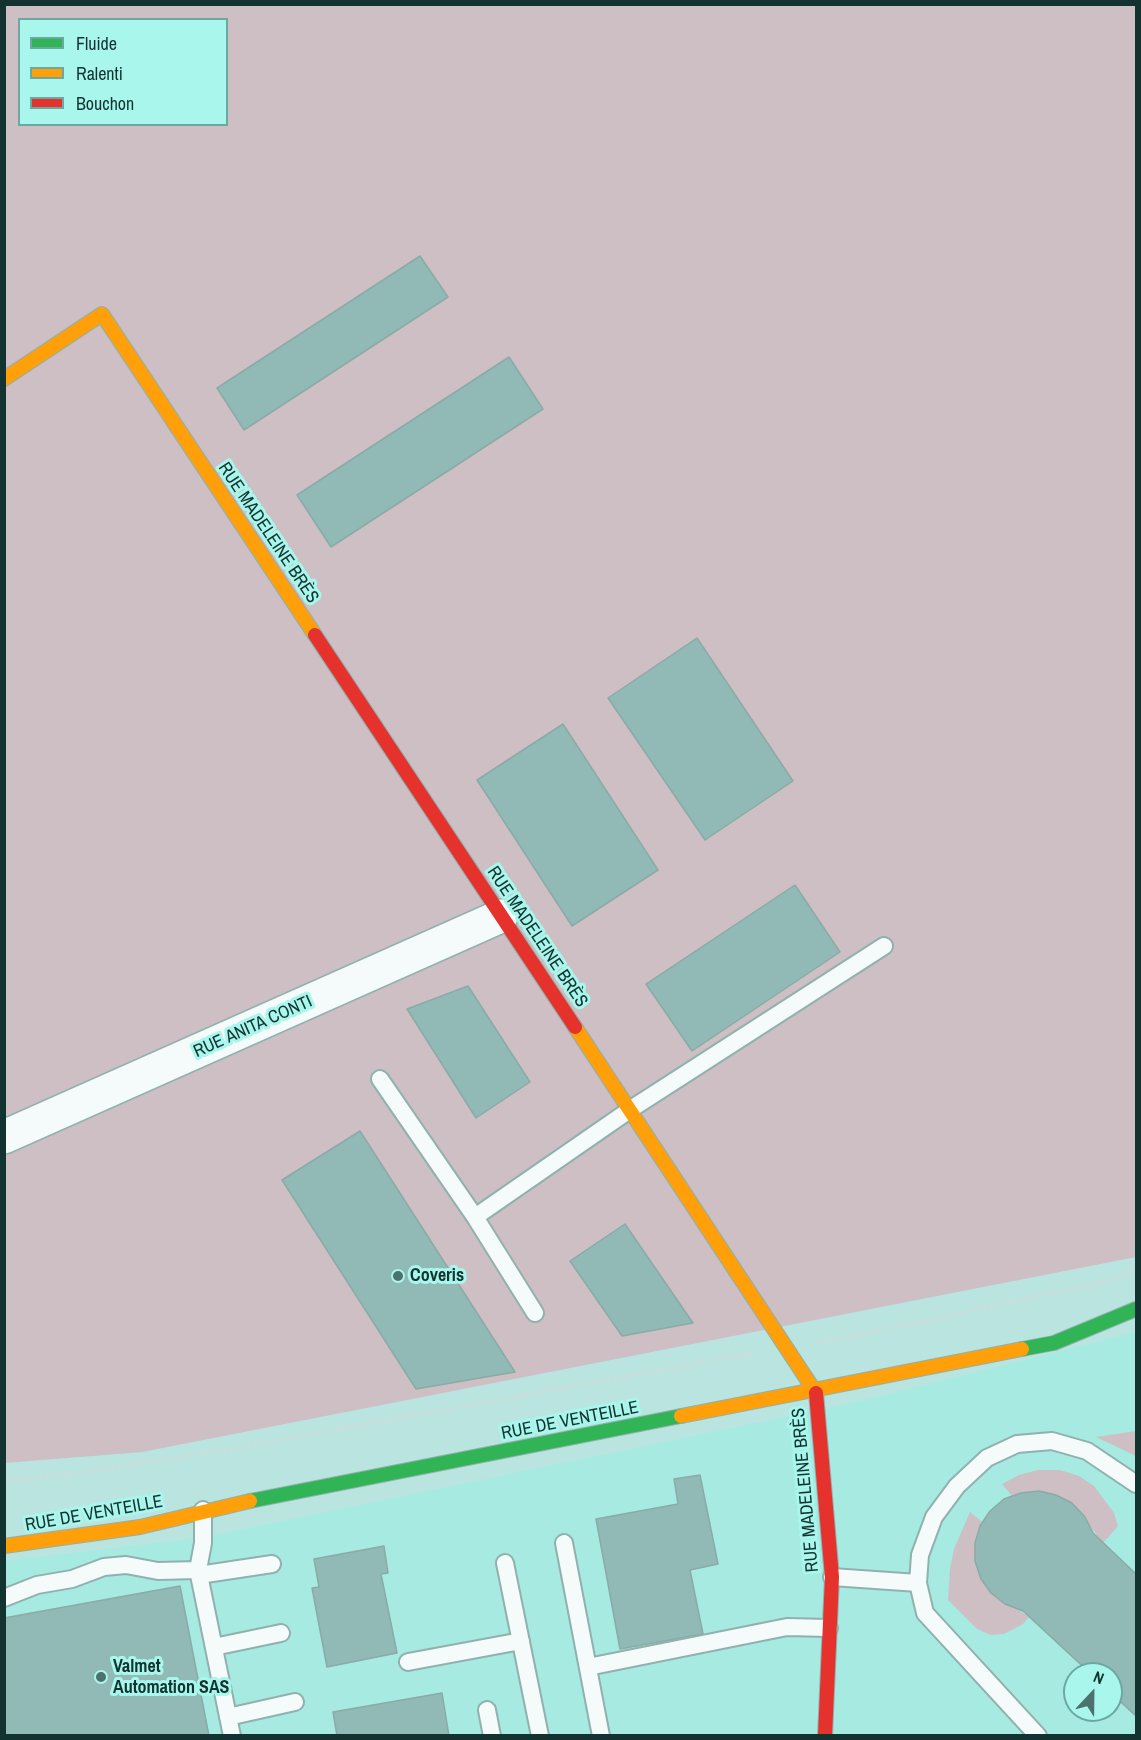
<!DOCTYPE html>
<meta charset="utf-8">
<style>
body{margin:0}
#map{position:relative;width:1141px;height:1740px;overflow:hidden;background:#bae4df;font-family:"Archivo Narrow",sans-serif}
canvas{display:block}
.frame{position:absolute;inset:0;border:6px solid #133330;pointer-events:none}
.legend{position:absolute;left:18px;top:18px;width:210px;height:108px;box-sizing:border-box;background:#a8f6ec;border:2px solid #6ca8a1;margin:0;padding:8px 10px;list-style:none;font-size:18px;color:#133330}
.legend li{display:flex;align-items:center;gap:12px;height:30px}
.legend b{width:30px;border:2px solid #6ca8a1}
.north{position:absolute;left:1063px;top:1662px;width:60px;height:60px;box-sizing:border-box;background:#a8f6ec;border:2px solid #6ca8a1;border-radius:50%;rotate:22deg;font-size:16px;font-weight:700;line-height:24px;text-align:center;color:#133330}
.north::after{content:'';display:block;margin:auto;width:21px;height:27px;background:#4d716d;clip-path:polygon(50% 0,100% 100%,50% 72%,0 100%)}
</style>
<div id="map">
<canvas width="1141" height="1740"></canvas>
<div class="frame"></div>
<ul class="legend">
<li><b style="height:8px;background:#30b455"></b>Fluide</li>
<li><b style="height:8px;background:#ff9f0a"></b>Ralenti</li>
<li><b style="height:8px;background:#e5322d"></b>Bouchon</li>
</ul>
<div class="north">N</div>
</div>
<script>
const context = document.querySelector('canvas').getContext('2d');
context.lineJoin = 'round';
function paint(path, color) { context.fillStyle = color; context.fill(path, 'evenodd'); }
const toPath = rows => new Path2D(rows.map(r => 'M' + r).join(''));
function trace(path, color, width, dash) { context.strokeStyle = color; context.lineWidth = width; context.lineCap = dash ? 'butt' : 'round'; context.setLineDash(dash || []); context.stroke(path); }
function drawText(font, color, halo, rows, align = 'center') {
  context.font = font + ' "Archivo Narrow",sans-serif'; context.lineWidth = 6; context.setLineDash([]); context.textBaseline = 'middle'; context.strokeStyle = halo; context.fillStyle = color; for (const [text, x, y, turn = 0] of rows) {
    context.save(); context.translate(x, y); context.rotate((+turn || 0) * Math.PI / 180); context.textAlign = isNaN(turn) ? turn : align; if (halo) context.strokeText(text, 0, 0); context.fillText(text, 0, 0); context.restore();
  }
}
paint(toPath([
 [1136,1332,1136,1735,5,1735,4,1561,206,1537,853,1403],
 [1075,1674,1111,1674,1111,1710,1075,1710]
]), '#a6eae2');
paint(toPath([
 [5,5,1136,5,1136,1257,142,1452,5,1463],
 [20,20,226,20,226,124,20,124],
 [1136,1431,1136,1456,1096,1437],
 [1038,1470,1060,1470,1079,1476,1094,1486,1114,1513,1118,1526,1103,1543,1072,1503,1056,1495,1039,1491,1012,1496,1002,1484,1019,1475],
 [970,1512,982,1522,975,1561,981,1579,991,1593,1029,1617,1023,1624,1004,1634,991,1635,977,1629,948,1600,950,1569,954,1549]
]), '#cdbfc3');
const building = toPath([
 [420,256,448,297,244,430,217,388,420,256],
 [509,357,543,409,331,547,297,495,509,357],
 [697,638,793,781,705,840,608,698,697,638],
 [563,724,658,870,572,926,477,780,563,724],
 [795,885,840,952,692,1051,646,984,795,885],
 [468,986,530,1082,476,1118,407,1009,468,986],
 [360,1131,515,1372,416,1389,282,1180,360,1131],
 [625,1224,693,1323,622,1336,570,1261,625,1224],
 [700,1475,718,1564,690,1570,703,1634,620,1649,596,1519,678,1504,674,1479,700,1475],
 [1039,1491,1056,1495,1072,1503,1085,1517,1093,1533,1136,1574,1136,1716,1111,1693,1111,1674,1091,1674,1023,1611,1005,1604,991,1593,981,1579,975,1561,975,1543,980,1526,990,1511,1004,1499,1021,1493,1039,1491],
 [384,1546,388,1573,381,1574,397,1653,327,1667,312,1588,319,1587,314,1559,384,1546],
 [180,1586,209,1736,4,1736,4,1618,180,1586],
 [442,1693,449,1736,337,1736,333,1712,442,1693]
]);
paint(building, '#91b9b5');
trace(building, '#8aaba7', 1.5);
const lane = toPath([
 [380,1079,475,1217,631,1109,884,946],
 [475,1217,535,1313],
 [203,1510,203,1543,198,1570,232,1736],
 [564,1543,601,1736],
 [505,1563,540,1736],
 [199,1575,272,1564],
 [832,1577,918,1583],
 [4,1598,37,1585,72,1579,104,1567,126,1565,158,1571,198,1570],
 [214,1647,281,1633],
 [408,1662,521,1641],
 [588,1667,787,1627,829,1628],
 [487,1710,492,1736],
 [228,1717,295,1702],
 [1038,1736,925,1613,918,1583,920,1555,934,1517,957,1486,987,1458,1017,1444,1052,1441,1087,1451,1136,1484]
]);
const street = toPath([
 [4,1137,501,916]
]);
const fast = toPath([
 [1022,1349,1054,1343,1136,1309],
 [250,1501,681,1416]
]);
const slow = toPath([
 [4,379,102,314,315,635],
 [575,1027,816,1393],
 [681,1416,1022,1349],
 [4,1546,140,1527,250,1501]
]);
const jam = toPath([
 [315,635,575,1027],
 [816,1393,832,1577,825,1736]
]);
trace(lane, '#90b1ae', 20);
trace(street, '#90b1ae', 36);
trace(fast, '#90b1ae', 16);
trace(slow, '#90b1ae', 16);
trace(jam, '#90b1ae', 16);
trace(toPath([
 [819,1342,904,1326,1115,1279,1136,1269],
 [4,1481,88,1472,231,1449,755,1353]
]), '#cedcdb', 4, [3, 3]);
trace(lane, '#f5fbfa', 16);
trace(street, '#f5fbfa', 33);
trace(fast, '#30b455', 14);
trace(slow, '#ff9f0a', 14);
trace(jam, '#e5322d', 14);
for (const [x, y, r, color] of [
 [398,1276,6,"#4d716d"],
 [101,1677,6,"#4d716d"]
]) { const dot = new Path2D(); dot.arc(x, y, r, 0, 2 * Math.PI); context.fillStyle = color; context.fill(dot); trace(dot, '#a8f6ec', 2); }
drawText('18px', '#133330', '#a8f6ec', [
 ["RUE MADELEINE BRÈS",268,533,56],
 ["RUE MADELEINE BRÈS",537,937,56],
 ["RUE ANITA CONTI",253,1027,-24],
 ["RUE DE VENTEILLE",570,1421,-11],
 ["RUE MADELEINE BRÈS",806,1490,-95],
 ["RUE DE VENTEILLE",94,1514,-10]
]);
drawText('bold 18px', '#133330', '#a8f6ec', [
 ["Coveris",410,1276],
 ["Valmet",113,1667],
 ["Automation SAS",113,1688]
], 'left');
</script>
